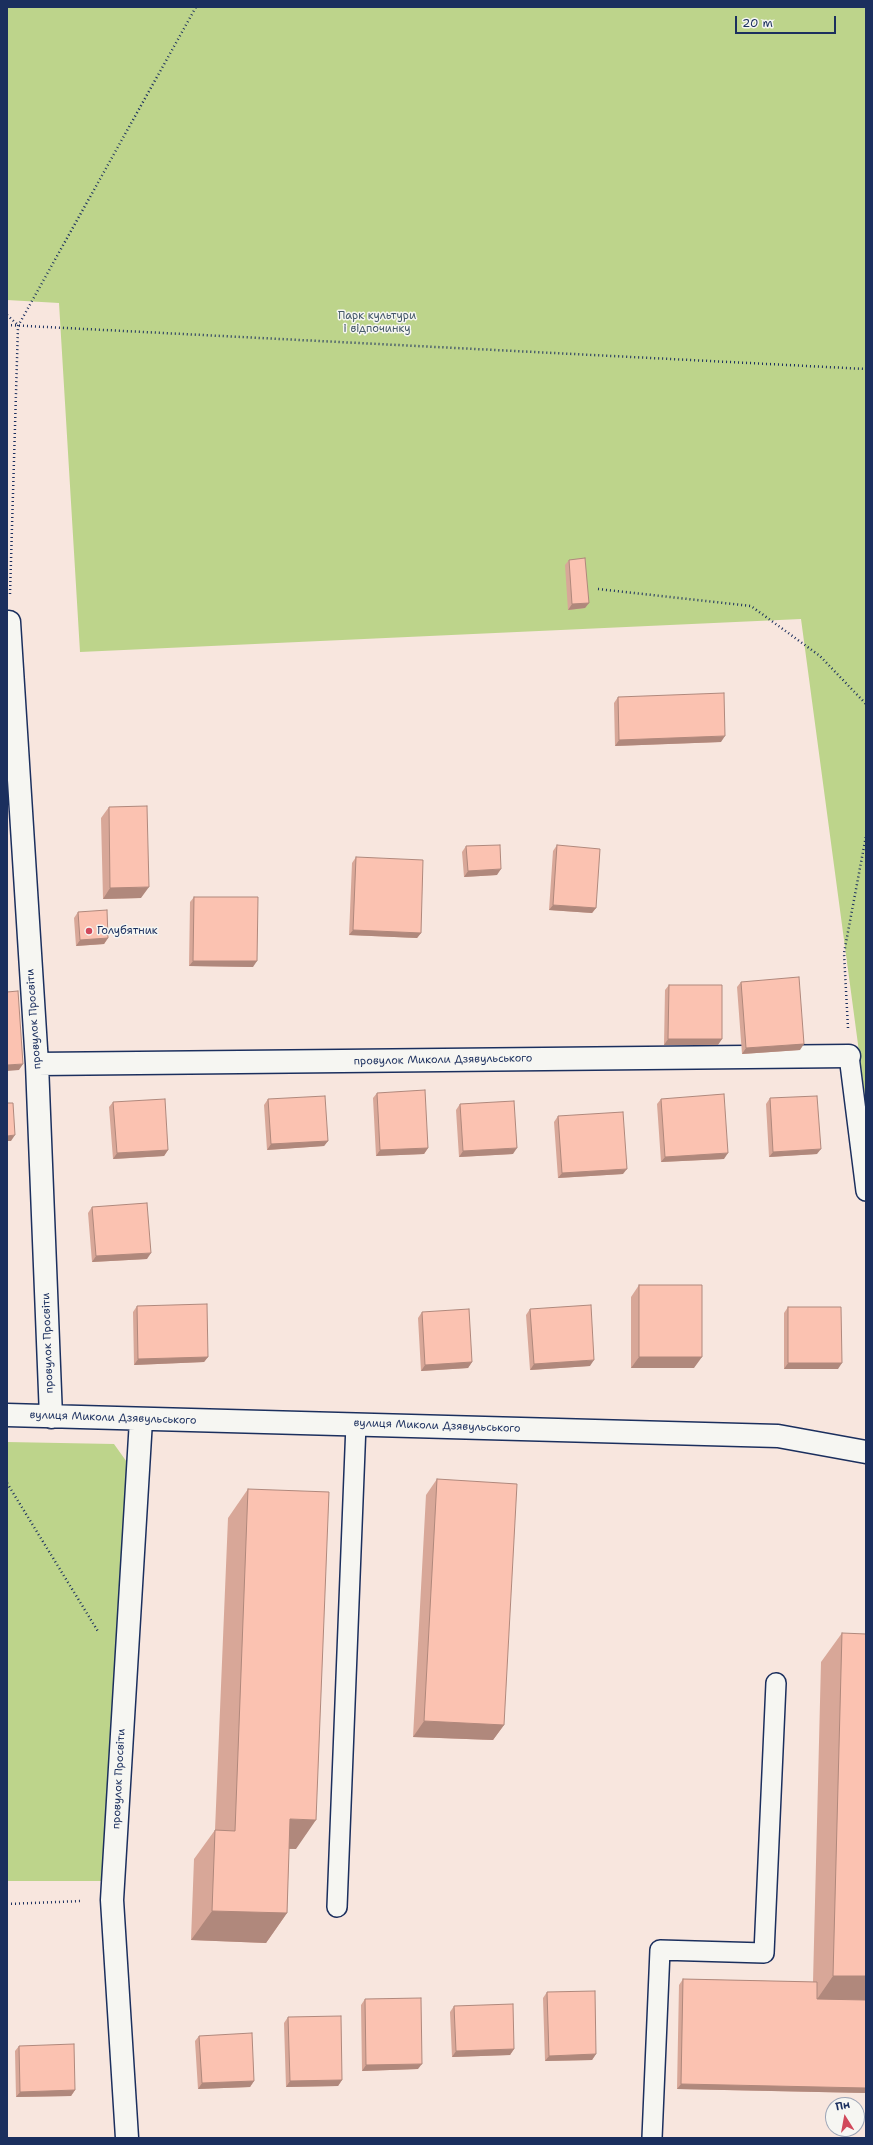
<!DOCTYPE html>
<meta charset="utf-8">
<style>
body{margin:0}
#map{position:relative;width:873px;height:2145px;overflow:hidden;background:#f8e6de;font-family:"Shantell Sans",sans-serif}
canvas{display:block}
.frame{position:absolute;inset:0;border:8px solid #1b2f5e;pointer-events:none}
.north{position:absolute;left:825px;top:2097px;width:40px;height:40px;box-sizing:border-box;background:#f6f6f2;border:1px solid #9ea6b7;border-radius:50%;rotate:349deg;font-size:11px;font-weight:700;line-height:16px;text-align:center;color:#1b2f5e}
.north::after{content:'';display:block;margin:auto;width:14px;height:18px;background:#d1495b;clip-path:polygon(50% 0,100% 100%,50% 72%,0 100%)}
.scale{position:absolute;left:735px;top:16px;width:101px;height:18px;box-sizing:border-box;border:2px solid #1b2f5e;border-top:0;padding-left:5px;font-size:12px;line-height:14px;white-space:nowrap;color:#1b2f5e;-webkit-text-stroke:3px #f6f6f2;paint-order:stroke}
</style>
<div id="map">
<canvas width="873" height="2145"></canvas>
<div class="frame"></div>
<div class="north">Пн</div>
<div class="scale">20 m</div>
</div>
<script>
const context = document.querySelector('canvas').getContext('2d');
context.lineJoin = 'round';
function paint(path, color) { context.fillStyle = color; context.fill(path, 'evenodd'); }
const toPath = rows => new Path2D(rows.map(r => 'M' + r).join(''));
function trace(path, color, width, dash) { context.strokeStyle = color; context.lineWidth = width; context.lineCap = dash ? 'butt' : 'round'; context.setLineDash(dash || []); context.stroke(path); }
function drawText(font, color, halo, rows, align = 'center') {
  context.font = font + ' "Shantell Sans",sans-serif'; context.lineWidth = 3; context.setLineDash([]); context.textBaseline = 'middle'; context.strokeStyle = halo; context.fillStyle = color; for (const [text, x, y, turn = 0] of rows) {
    context.save(); context.translate(x, y); context.rotate((+turn || 0) * Math.PI / 180); context.textAlign = isNaN(turn) ? turn : align; if (halo) context.strokeText(text, 0, 0); context.fillText(text, 0, 0); context.restore();
  }
}
paint(toPath([
 [7,7,866,7,866,1104,801,619,80,652,59,303,7,300],
 [7,1442,114,1444,129,1465,104,1881,7,1881]
]), '#bdd48b');
const service = toPath([
 [849,1056,866,1191],
 [337,1907,356,1424],
 [652,2138,660,1950,764,1953,776,1683]
]);
const minor = toPath([
 [9,622,37,1064,51,1417],
 [37,1064,849,1056],
 [7,1415,778,1436,866,1452],
 [127,2138,112,1900,141,1420]
]);
trace(service, '#1b2f5e', 22);
trace(minor, '#1b2f5e', 25);
trace(toPath([
 [7,315,18,325],
 [7,325,866,369],
 [598,589,751,606,820,656,866,704],
 [10,594,18,326,196,7],
 [848,1028,844,953,866,836],
 [7,1483,99,1633],
 [7,1904,82,1901]
]), '#1b2f5e', 2.5, [1, 3]);
trace(service, '#f6f6f2', 19);
trace(minor, '#f6f6f2', 22);
paint(toPath([
 [569,560,589,603,585,608,568,610,565,565],
 [618,697,721,742,615,746,614,703],
 [109,807,141,898,103,899,101,818],
 [557,845,596,908,592,913,549,910,553,851],
 [466,846,497,875,464,877,462,852],
 [356,857,421,933,417,938,349,935,352,863],
 [194,897,253,967,189,966,190,902],
 [78,912,108,938,104,944,76,946,74,918],
 [741,982,800,1050,742,1054,737,987],
 [669,985,718,1045,664,1045,665,990],
 [377,1093,428,1148,424,1154,376,1156,373,1098],
 [770,1098,817,1154,769,1157,766,1104],
 [268,1099,328,1141,324,1146,267,1150,264,1105],
 [661,1099,724,1159,661,1162,657,1104],
 [113,1102,168,1150,164,1156,113,1159,109,1107],
 [460,1104,513,1154,459,1157,456,1110],
 [558,1116,623,1174,558,1178,554,1122],
 [92,1207,147,1259,92,1262,88,1213],
 [639,1285,694,1368,631,1368,631,1297],
 [137,1306,208,1357,204,1362,134,1365,133,1312],
 [788,1307,838,1369,784,1369,784,1313],
 [530,1309,590,1366,530,1370,526,1315],
 [422,1312,472,1362,468,1368,421,1371,418,1318],
 [437,1479,504,1725,493,1740,413,1737,426,1495],
 [248,1489,296,1849,289,1849,287,1913,266,1943,191,1940,194,1859,215,1830,228,1518],
 [842,1633,866,2093,677,2089,679,1985,683,1979,813,1982,821,1662],
 [547,1992,596,2054,592,2060,545,2061,543,1998],
 [365,1999,418,2069,362,2071,361,2005],
 [454,2006,514,2049,510,2055,452,2057,450,2012],
 [288,2017,342,2080,338,2086,286,2087,284,2023],
 [199,2036,254,2081,250,2087,198,2089,195,2041],
 [19,2046,75,2090,71,2096,16,2097,15,2051]
]), '#d8a798');
paint(toPath([
 [589,603,585,608,568,610,572,604],
 [725,736,721,742,615,746,619,740],
 [501,869,497,875,464,877,468,871],
 [149,887,141,898,103,899,110,888],
 [553,905,596,908,592,913,549,910],
 [353,930,421,933,417,938,349,935],
 [108,938,104,944,76,946,80,940],
 [193,961,257,961,253,967,189,966],
 [668,1039,722,1039,718,1045,664,1045],
 [804,1044,800,1050,742,1054,746,1048],
 [23,1064,19,1070,7,1071,7,1065],
 [15,1135,11,1141,7,1141,7,1136],
 [328,1141,324,1146,267,1150,271,1144],
 [428,1148,424,1154,376,1156,380,1150],
 [517,1148,513,1154,459,1157,463,1151],
 [821,1149,817,1154,769,1157,773,1152],
 [168,1150,164,1156,113,1159,117,1153],
 [728,1153,724,1159,661,1162,665,1157],
 [627,1169,623,1174,558,1178,562,1173],
 [151,1253,147,1259,92,1262,96,1256],
 [208,1357,204,1362,134,1365,138,1359],
 [639,1357,702,1357,694,1368,631,1368],
 [594,1360,590,1366,530,1370,534,1364],
 [472,1362,468,1368,421,1371,425,1365],
 [788,1363,842,1363,838,1369,784,1369],
 [424,1721,504,1725,493,1740,413,1737],
 [290,1819,316,1820,296,1849,270,1848],
 [212,1911,287,1913,266,1943,191,1940],
 [833,1976,866,1976,866,2006,813,2005],
 [514,2049,510,2055,452,2057,456,2051],
 [596,2054,592,2060,545,2061,549,2056],
 [422,2064,418,2069,362,2071,366,2065],
 [342,2080,338,2086,286,2087,290,2081],
 [254,2081,250,2087,198,2089,202,2083],
 [681,2084,866,2088,866,2093,677,2089],
 [75,2090,71,2096,16,2097,20,2092]
]), '#b0887c');
const building = toPath([
 [585,558,589,603,572,604,569,560,585,558],
 [724,693,725,736,619,740,618,697,724,693],
 [147,806,149,887,110,888,109,807,147,806],
 [500,845,501,869,468,871,466,846,500,845],
 [557,845,600,849,596,908,553,905,557,845],
 [356,857,423,860,421,933,353,930,356,857],
 [194,897,258,897,257,961,193,961,194,897],
 [107,910,108,938,80,940,78,912,107,910],
 [799,977,804,1044,746,1048,741,982,799,977],
 [669,985,722,985,722,1039,668,1039,669,985],
 [18,991,23,1064,7,1065,7,992,18,991],
 [425,1090,428,1148,380,1150,377,1093,425,1090],
 [724,1094,728,1153,665,1157,661,1099,724,1094],
 [325,1096,328,1141,271,1144,268,1099,325,1096],
 [817,1096,821,1149,773,1152,770,1098,817,1096],
 [165,1099,168,1150,117,1153,113,1102,165,1099],
 [514,1101,517,1148,463,1151,460,1104,514,1101],
 [7,1103,13,1103,15,1135,7,1136,7,1103],
 [623,1112,627,1169,562,1173,558,1116,623,1112],
 [147,1203,151,1253,96,1256,92,1207,147,1203],
 [639,1285,702,1285,702,1357,639,1357,639,1285],
 [207,1304,208,1357,138,1359,137,1306,207,1304],
 [591,1305,594,1360,534,1364,530,1309,591,1305],
 [788,1307,841,1307,842,1363,788,1363,788,1307],
 [469,1309,472,1362,425,1365,422,1312,469,1309],
 [437,1479,517,1484,504,1725,424,1721,437,1479],
 [248,1489,329,1492,316,1820,290,1819,287,1913,212,1911,215,1830,235,1831,248,1489],
 [842,1633,866,1634,866,1976,833,1976,842,1633],
 [683,1979,817,1982,817,1999,866,2000,866,2088,681,2084,683,1979],
 [595,1991,596,2054,549,2056,547,1992,595,1991],
 [421,1998,422,2064,366,2065,365,1999,421,1998],
 [513,2004,514,2049,456,2051,454,2006,513,2004],
 [341,2016,342,2080,290,2081,288,2017,341,2016],
 [252,2033,254,2081,202,2083,199,2036,252,2033],
 [74,2044,75,2090,20,2092,19,2046,74,2044]
]);
paint(building, '#fbc2b1');
trace(building, '#b0887c', 1);
for (const [x, y, r, color] of [
 [89,931,4,"#d1495b"]
]) { const dot = new Path2D(); dot.arc(x, y, r, 0, 2 * Math.PI); context.fillStyle = color; context.fill(dot); trace(dot, '#f6f6f2', 1.5); }
drawText('11px', '#445869', '#f6f6f2', [
 ["Парк культури",377,316],
 ["і відпочинку",377,329]
]);
drawText('11px', '#1b2f5e', '#f6f6f2', [
 ["Голубятник",97,931]
], 'left');
drawText('11px', '#1b2f5e', '#f6f6f2', [
 ["провулок Просвіти",34,1019,-94],
 ["провулок Миколи Дзявульського",443,1060,-1],
 ["провулок Просвіти",48,1343,-92],
 ["вулиця Миколи Дзявульського",113,1418,2],
 ["вулиця Миколи Дзявульського",437,1426,2],
 ["провулок Просвіти",119,1779,-87]
]);
</script>
